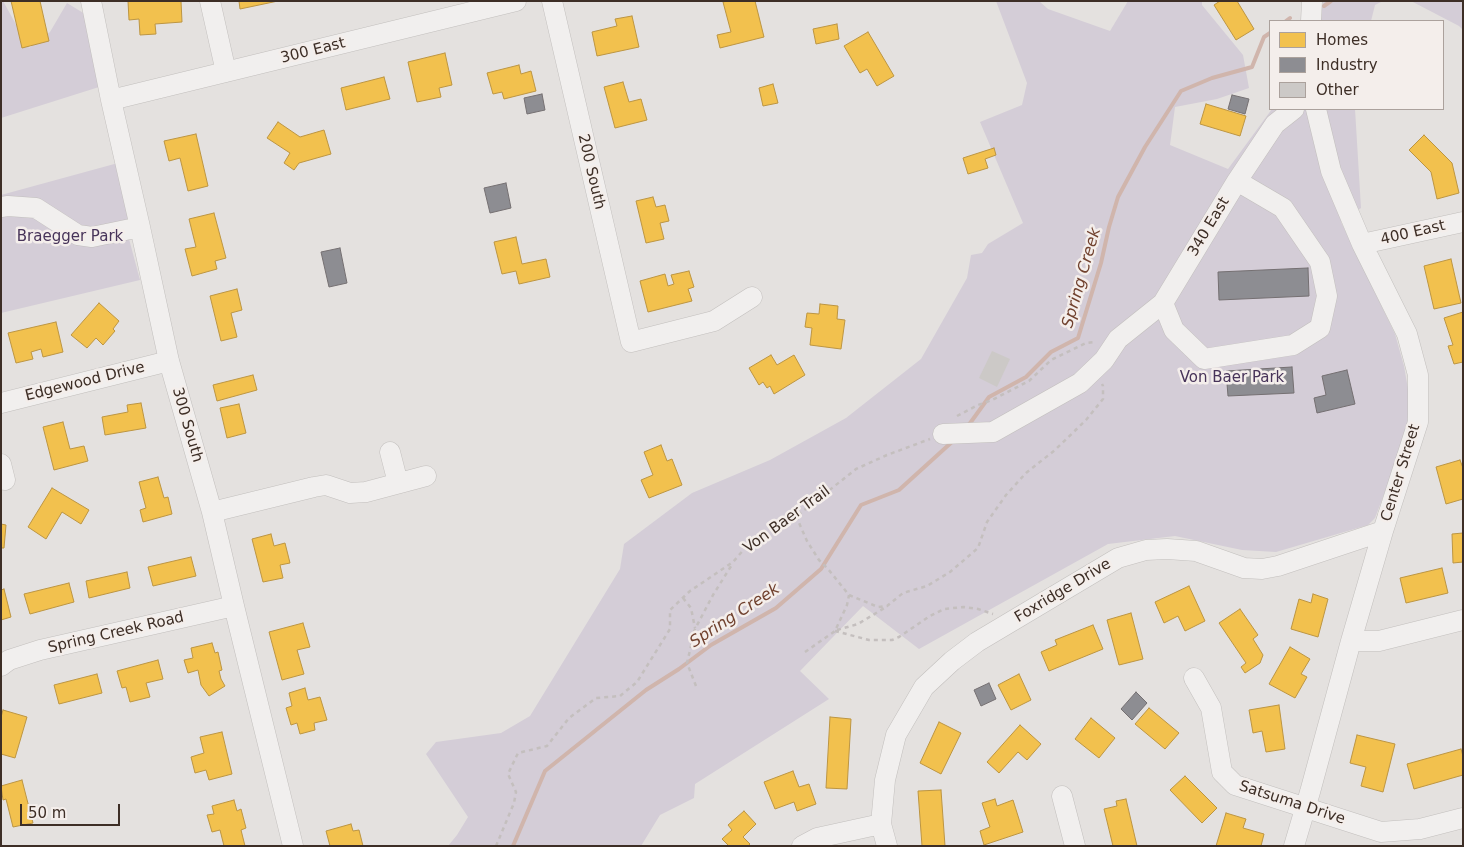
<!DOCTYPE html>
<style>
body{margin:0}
#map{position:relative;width:1464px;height:847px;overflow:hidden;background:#e4e1df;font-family:"DejaVu Sans",sans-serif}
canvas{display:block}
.frame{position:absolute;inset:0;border:2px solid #3d2e26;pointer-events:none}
.legend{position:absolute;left:1269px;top:20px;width:175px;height:90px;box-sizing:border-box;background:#f4eeeb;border:1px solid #aba19c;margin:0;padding:6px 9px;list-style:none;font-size:15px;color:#3d2e26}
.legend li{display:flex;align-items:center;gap:10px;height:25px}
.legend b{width:25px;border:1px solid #aba19c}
.scale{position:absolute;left:20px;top:804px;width:100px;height:22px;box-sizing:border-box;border:2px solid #3d2e26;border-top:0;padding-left:6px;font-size:15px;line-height:18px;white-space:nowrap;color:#3d2e26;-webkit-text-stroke:4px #f4eeeb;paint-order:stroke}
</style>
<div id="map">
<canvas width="1464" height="847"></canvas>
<div class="frame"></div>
<ul class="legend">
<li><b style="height:14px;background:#f2c14e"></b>Homes</li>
<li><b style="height:14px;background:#8d8d92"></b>Industry</li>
<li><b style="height:14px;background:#ccc9c7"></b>Other</li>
</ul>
<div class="scale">50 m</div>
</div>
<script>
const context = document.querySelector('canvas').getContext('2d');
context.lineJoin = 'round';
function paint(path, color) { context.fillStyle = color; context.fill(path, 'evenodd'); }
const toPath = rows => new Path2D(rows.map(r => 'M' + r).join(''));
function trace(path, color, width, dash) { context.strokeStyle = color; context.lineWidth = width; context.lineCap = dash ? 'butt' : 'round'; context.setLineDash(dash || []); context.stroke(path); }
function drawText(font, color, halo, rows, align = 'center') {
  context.font = font + ' "DejaVu Sans",sans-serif'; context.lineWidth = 5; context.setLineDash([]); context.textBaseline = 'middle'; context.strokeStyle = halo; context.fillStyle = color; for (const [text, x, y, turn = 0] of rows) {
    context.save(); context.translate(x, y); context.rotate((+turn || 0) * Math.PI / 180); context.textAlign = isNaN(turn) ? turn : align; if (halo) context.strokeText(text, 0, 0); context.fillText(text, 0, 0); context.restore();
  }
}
paint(toPath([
 [1,1,3,1,29,48,50,32,67,3,98,22,99,87,1,118],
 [996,1,1039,1,1048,9,1110,31,1128,1,1202,1,1202,5,1243,55,1249,88,1217,99,1175,107,1170,145,1228,169,1272,109,1355,109,1361,208,1341,222,1395,334,1404,366,1409,395,1407,433,1375,518,1368,525,1276,552,1242,550,1175,536,1108,544,919,649,863,606,800,671,829,699,695,784,694,798,660,815,641,846,448,846,457,835,468,817,426,754,436,742,501,733,530,716,620,569,624,544,692,493,770,460,846,418,921,359,967,278,971,255,982,253,988,244,1023,223,980,122,1022,105,1027,83],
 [1324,1,1383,1,1375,5,1371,21,1316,21],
 [1411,1,1463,1,1463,30,1459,26],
 [118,163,129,216,129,239,140,280,1,313,1,195]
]), '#d4cdd7');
const homes = toPath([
 [11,1,40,1,49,41,22,48,11,1],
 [128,1,181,1,182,22,155,24,156,34,140,35,139,19,129,20,128,1],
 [239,1,278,1,240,9,239,1],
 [727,1,755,1,764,37,720,48,717,35,731,32,723,2,727,1],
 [1220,1,1237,1,1254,29,1236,40,1214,5,1220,1],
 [632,16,639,47,597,56,592,32,617,26,615,19,632,16],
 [837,24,839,39,816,44,813,29,837,24],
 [868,32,894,76,877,86,867,69,860,73,844,46,868,32],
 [445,53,452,85,439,88,441,97,417,102,408,62,445,53],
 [519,65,521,74,531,71,536,91,504,99,502,92,493,94,487,73,519,65],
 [384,77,390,99,346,110,341,88,384,77],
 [623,82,629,102,641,99,647,120,615,128,604,87,623,82],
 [773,84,778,103,763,106,759,88,773,84],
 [1206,104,1246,116,1240,136,1200,124,1206,104],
 [278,122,300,137,324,130,331,154,299,163,294,170,284,163,290,153,267,138,278,122],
 [196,134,208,186,188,191,180,158,169,161,164,141,196,134],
 [1424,135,1452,163,1459,193,1437,199,1431,172,1409,150,1424,135],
 [994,148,996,155,985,159,988,168,968,174,963,158,994,148],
 [653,197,656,207,665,205,669,221,660,223,664,239,646,243,636,201,653,197],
 [214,213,226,258,215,261,217,269,192,276,185,249,196,247,189,219,214,213],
 [516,237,522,264,546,259,550,277,519,284,516,271,502,274,494,242,516,237],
 [1451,259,1461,303,1434,309,1424,266,1451,259],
 [689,271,694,287,688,289,692,301,648,312,640,281,665,274,668,286,674,284,671,275,689,271],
 [237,289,242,310,231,313,237,337,221,341,210,296,237,289],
 [99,303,119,321,113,329,115,331,103,345,96,338,87,348,71,335,99,303],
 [820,304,838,306,837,319,845,320,841,349,810,345,812,328,805,327,807,313,819,314,820,304],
 [1463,312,1463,362,1454,364,1448,346,1453,345,1444,318,1463,312],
 [56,322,63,352,43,357,41,349,31,352,33,359,16,363,8,333,56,322],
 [771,355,777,365,794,355,805,375,774,394,770,386,767,388,763,382,759,385,749,368,771,355],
 [253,375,257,390,217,401,213,385,253,375],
 [141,403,146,428,105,435,102,417,128,412,127,405,141,403],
 [239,404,246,433,227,438,220,408,239,404],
 [63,422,70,449,84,446,88,461,54,470,43,427,63,422],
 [661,445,667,461,672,459,682,485,649,498,641,480,653,475,644,452,661,445],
 [1460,460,1463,468,1463,499,1446,504,1436,467,1460,460],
 [158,477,164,498,168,497,172,514,143,522,140,510,146,508,139,482,158,477],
 [52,488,89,510,81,524,62,512,46,539,28,527,52,488],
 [1,524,6,525,4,548,1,548,1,524],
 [1463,533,1463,562,1453,563,1452,534,1463,533],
 [271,534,274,546,285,543,290,563,280,565,283,578,263,582,252,539,271,534],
 [191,557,196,576,153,586,148,567,191,557],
 [1442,568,1448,593,1406,603,1400,578,1442,568],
 [127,572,130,588,89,598,86,581,127,572],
 [69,583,74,602,30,614,24,594,69,583],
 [1189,586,1205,621,1185,631,1178,616,1164,623,1155,602,1189,586],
 [4,589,11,617,1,620,1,590,4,589],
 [1313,594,1328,599,1318,637,1291,629,1299,599,1311,603,1313,594],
 [1240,609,1258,635,1253,639,1263,655,1260,663,1245,673,1241,667,1246,663,1219,623,1240,609],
 [1131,613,1143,659,1119,665,1107,620,1131,613],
 [303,623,310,647,297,650,304,674,282,680,269,632,303,623],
 [1093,625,1103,649,1049,671,1041,652,1057,645,1055,640,1093,625],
 [212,643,215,653,218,652,222,670,219,671,221,679,225,686,209,696,201,685,198,670,188,673,184,660,193,658,191,648,212,643],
 [1290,647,1310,659,1301,674,1307,677,1295,698,1269,684,1290,647],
 [158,660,163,679,146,683,150,697,130,702,126,687,122,688,117,671,158,660],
 [97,674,102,693,59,704,54,685,97,674],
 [1019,674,1031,700,1011,710,998,685,1019,674],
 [305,688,308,700,320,697,327,720,314,723,315,730,300,734,297,723,291,725,286,708,292,706,289,693,305,688],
 [1279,705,1285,749,1266,752,1262,731,1253,733,1249,710,1279,705],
 [1149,708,1179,733,1165,749,1135,724,1149,708],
 [3,710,27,717,15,758,1,754,1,717,3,710],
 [830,717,851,719,847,789,826,788,830,717],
 [1091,718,1115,738,1099,758,1075,739,1091,718],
 [939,722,961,733,941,774,920,763,939,722],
 [1020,725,1041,744,1027,760,1018,752,999,773,987,762,1020,725],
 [222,732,232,774,209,780,206,770,195,773,191,757,204,753,200,737,222,732],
 [1357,735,1395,744,1383,792,1361,786,1366,767,1350,763,1357,735],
 [1461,749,1463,756,1463,775,1414,789,1407,764,1461,749],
 [793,771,799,787,809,784,816,804,797,811,794,802,775,809,764,782,793,771],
 [1185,776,1217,808,1202,823,1170,790,1185,776],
 [22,780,33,823,13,827,6,799,3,800,1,786,22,780],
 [941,790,945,846,922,846,918,791,941,790],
 [995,799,997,806,1013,800,1023,832,984,845,980,831,990,827,982,803,995,799],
 [1126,799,1137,846,1113,846,1104,809,1117,806,1116,801,1126,799],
 [234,800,237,811,241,809,246,828,241,830,245,846,224,846,220,830,212,832,207,815,214,814,212,806,234,800],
 [744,811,756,824,743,837,750,844,748,846,729,846,722,839,732,830,728,825,744,811],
 [1226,813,1246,819,1243,828,1264,834,1261,846,1216,846,1226,813],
 [351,824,353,831,359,830,363,846,330,846,326,831,351,824]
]);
paint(homes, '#f2c14e');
trace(homes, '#bc9542', 1);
const industry = toPath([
 [542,94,545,110,527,114,524,98,542,94],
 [1232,95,1249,99,1245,114,1228,109,1232,95],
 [506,183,511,208,490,213,484,188,506,183],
 [340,248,347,283,329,287,321,252,340,248],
 [1308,268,1309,296,1219,300,1218,272,1308,268],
 [1292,367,1294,393,1228,396,1226,371,1292,367],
 [1347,370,1355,404,1317,413,1314,398,1326,395,1322,376,1347,370],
 [989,683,996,699,981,706,974,690,989,683],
 [1136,692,1147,703,1132,720,1121,709,1136,692]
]);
paint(industry, '#8d8d92');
trace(industry, '#757072', 1);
trace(toPath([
 [1324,6,1331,1],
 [1286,21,1290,18],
 [968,426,989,397,1026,377,1051,352,1078,338,1101,263,1109,227,1118,197,1145,147,1181,91,1212,78,1252,67,1264,37,1270,33],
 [513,846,545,771,646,690,679,669,711,645,776,608,821,569,861,505,899,490,953,441]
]), '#d0b5ac', 4);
paint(toPath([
 [992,351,1010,359,997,387,979,378]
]), '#ccc9c7');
const minor = toPath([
 [91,1,111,100,140,227,169,361,212,512,234,606,293,846],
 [210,1,226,72],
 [552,1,631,342,714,321,752,297],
 [1311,21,1312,1],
 [111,100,516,1],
 [1,207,8,206,36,208,78,235,92,237,140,227],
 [1362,244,1463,222],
 [1163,303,1174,330,1204,359,1293,345,1320,328,1327,296,1320,262,1283,208,1237,181],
 [1,403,169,361],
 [943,434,993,432,1080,383,1104,360,1118,339,1163,303,1237,181,1275,124,1294,109],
 [390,452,398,483],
 [1,464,5,480],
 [212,512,314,487,326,485,350,493,366,492,426,476],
 [1351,641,1379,641,1463,620],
 [1,666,9,660,40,650,234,606],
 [1194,678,1211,708,1222,772,1235,785,1381,832,1420,829,1463,818],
 [1062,796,1075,846],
 [802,846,817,838,881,824],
 [887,846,881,824,885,780,896,735,924,687,952,661,977,642,1118,558,1146,550,1167,549,1196,551,1244,568,1262,569,1278,566,1383,531],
 [1294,846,1310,792,1351,641,1383,531,1418,422,1418,375,1407,334,1362,244,1331,171,1316,109]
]);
trace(minor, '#c2bfbd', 21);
trace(toPath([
 [957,416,978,405,992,400,1029,381,1051,360,1086,343,1096,342],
 [796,516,807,541,819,560,828,569,849,595,878,607,887,606,903,593,927,586,950,572,978,548,987,522,1006,495,1026,473,1055,450,1086,420,1103,399,1103,386,1102,384],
 [683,598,691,608,695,628],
 [837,630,858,624,886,607],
 [835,631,869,640,892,640,899,637,930,616,944,609,964,607,978,609,993,614],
 [805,652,835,631,847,605,849,595],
 [696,686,687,663,695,629,713,595,733,563],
 [496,846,514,803,516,792,508,774,518,753,547,746,569,718,596,698,620,696,637,682,670,629,670,610,690,591,733,562,746,547,783,527,856,469,887,455,930,439]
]), '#c4bfbe', 2.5, [4, 4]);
trace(minor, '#f1efee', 20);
drawText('15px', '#3d2e26', '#f4eeeb', [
 ["300 East",313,51,-14],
 ["200 South",591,172,77],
 ["340 East",1209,227,-59],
 ["400 East",1413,233,-13],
 ["Edgewood Drive",85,382,-14],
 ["300 South",187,425,74],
 ["Center Street",1401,473,-73],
 ["Von Baer Trail",787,520,-36],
 ["Foxridge Drive",1063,591,-31],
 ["Spring Creek Road",116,633,-13],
 ["Satsuma Drive",1292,803,18]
]);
drawText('15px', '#473359', '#f4eeeb', [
 ["Braegger Park",70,237],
 ["Von Baer Park",1232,378]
]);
drawText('italic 16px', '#71422f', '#f4eeeb', [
 ["Spring Creek",1082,278,-74],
 ["Spring Creek",735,616,-33]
]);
</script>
